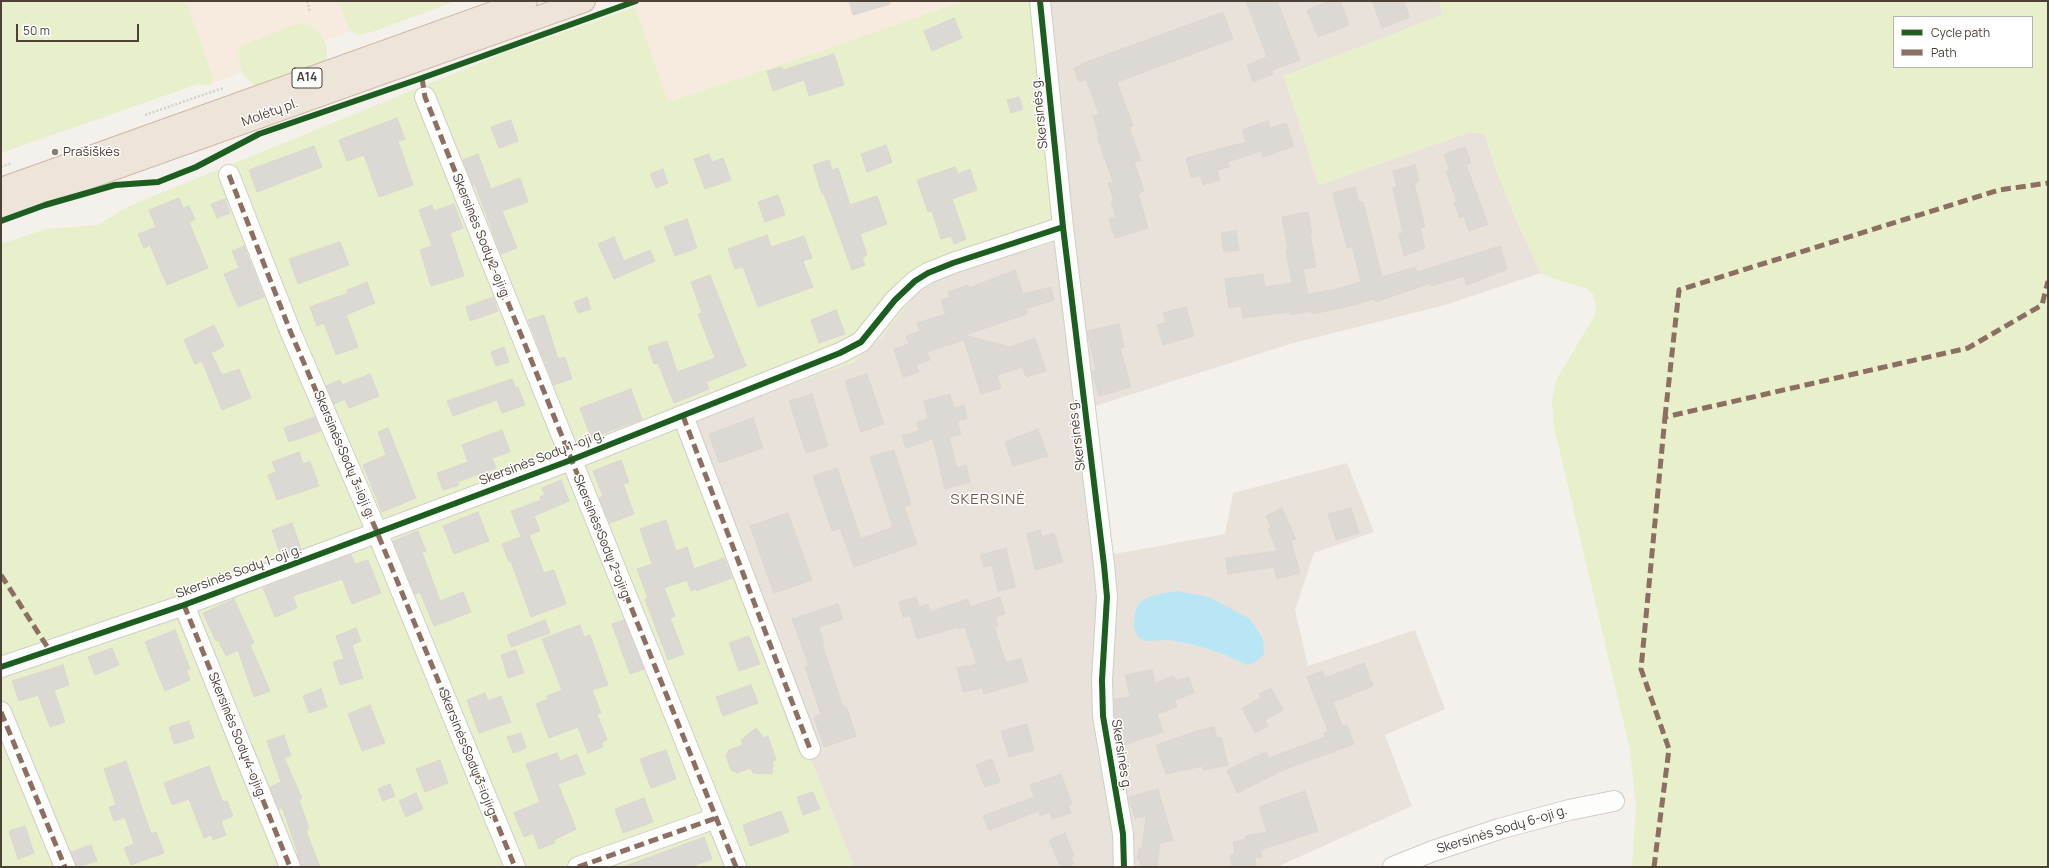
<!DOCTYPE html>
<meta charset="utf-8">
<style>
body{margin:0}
#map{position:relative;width:2049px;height:868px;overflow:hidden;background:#f4f1ed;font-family:Manrope,sans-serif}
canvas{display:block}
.frame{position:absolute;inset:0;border:2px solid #4c4037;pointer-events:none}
.legend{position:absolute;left:1893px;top:16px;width:140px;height:52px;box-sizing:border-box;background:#fff;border:1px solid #b7b3af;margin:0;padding:5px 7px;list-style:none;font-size:12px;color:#4c4037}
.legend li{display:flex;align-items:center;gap:8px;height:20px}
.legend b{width:20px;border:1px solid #b7b3af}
.scale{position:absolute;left:16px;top:24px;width:123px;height:18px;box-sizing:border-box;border:2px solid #4c4037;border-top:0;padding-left:5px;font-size:12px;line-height:14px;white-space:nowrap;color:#4c4037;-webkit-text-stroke:3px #fff;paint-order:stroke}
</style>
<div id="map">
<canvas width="2049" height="868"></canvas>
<div class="frame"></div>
<ul class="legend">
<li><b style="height:5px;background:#1b5e20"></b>Cycle path</li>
<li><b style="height:5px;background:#8d6e63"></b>Path</li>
</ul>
<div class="scale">50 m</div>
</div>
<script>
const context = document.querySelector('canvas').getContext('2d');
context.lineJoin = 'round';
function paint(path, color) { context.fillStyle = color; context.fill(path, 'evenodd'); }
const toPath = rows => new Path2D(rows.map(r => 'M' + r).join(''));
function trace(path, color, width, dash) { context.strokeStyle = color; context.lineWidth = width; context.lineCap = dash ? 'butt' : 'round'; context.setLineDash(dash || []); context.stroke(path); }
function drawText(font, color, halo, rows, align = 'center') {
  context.font = font + ' Manrope,sans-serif'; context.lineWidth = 3; context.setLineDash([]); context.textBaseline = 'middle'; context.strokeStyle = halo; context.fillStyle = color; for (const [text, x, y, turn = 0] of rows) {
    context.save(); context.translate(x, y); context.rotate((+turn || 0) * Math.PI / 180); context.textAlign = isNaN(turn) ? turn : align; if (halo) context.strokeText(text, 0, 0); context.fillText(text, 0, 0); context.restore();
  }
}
paint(toPath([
 [1048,1,1439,1,1443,15,1284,76,1319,185,1470,132,1485,134,1496,170,1518,224,1541,273,1445,305,1290,344,1092,407],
 [1060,241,1097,557,1225,534,1233,493,1347,463,1374,532,1314,553,1295,610,1308,666,1415,630,1445,709,1385,735,1412,806,1277,867,854,867,677,426,920,289,933,278]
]), '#e8e2da');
paint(toPath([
 [186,1,338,1,350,31,324,41,317,29,306,23,238,57,242,72,210,85,214,79],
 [633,1,963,1,818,52,667,102]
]), '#f7eadf');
paint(toPath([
 [1,1,186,1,214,79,210,85,198,84,1,153],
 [338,1,456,1,372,32,358,35,350,31],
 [963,1,1032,1,1060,241,933,278,920,289,883,336,855,362,677,426,854,867,1,867,1,244,46,229,98,225,129,206,499,55,635,7,668,102,818,52],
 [1439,1,2048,1,2048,867,1632,867,1636,806,1630,750,1554,427,1552,401,1556,380,1595,315,1596,305,1593,294,1586,288,1560,281,1541,273,1518,224,1496,170,1485,134,1470,132,1319,185,1284,76,1442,15],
 [1894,17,2032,17,2032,67,1894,67],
 [299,23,310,25,321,34,327,48,327,58,325,61,260,86,254,85,246,78,242,72,238,58,238,51,243,45]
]), '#e7f0cb');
paint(toPath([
 [1177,591,1209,597,1250,619,1263,639,1264,655,1254,663,1246,665,1224,654,1195,645,1170,640,1145,641,1138,637,1134,628,1135,612,1140,602,1154,595]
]), '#b9e6f5');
const building = toPath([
 [849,1,889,1,890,4,853,15,849,1],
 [1246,1,1277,1,1300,60,1272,70,1273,74,1253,82,1247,65,1267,57,1246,1],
 [1329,1,1340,1,1349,25,1318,37,1307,10,1329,1],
 [1372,1,1403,1,1410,17,1382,28,1372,1],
 [1223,12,1233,39,1117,82,1133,126,1129,127,1141,160,1134,162,1144,191,1138,193,1148,228,1115,238,1109,219,1116,217,1111,202,1114,201,1108,183,1113,182,1097,136,1099,135,1093,116,1099,114,1086,79,1079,82,1074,68,1081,66,1081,64,1223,12],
 [954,18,962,38,932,51,924,31,954,18],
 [834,54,844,85,809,96,804,80,773,91,767,71,781,67,783,70,834,54],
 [1019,97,1023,109,1011,113,1007,100,1019,97],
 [397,118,405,139,398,141,413,185,379,197,364,155,347,161,339,140,397,118],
 [511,120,518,141,499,148,491,127,511,120],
 [1268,121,1270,128,1286,123,1294,146,1263,157,1261,151,1228,162,1229,167,1217,170,1220,180,1203,185,1200,175,1191,178,1186,158,1246,142,1242,130,1268,121],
 [886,145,892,162,867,172,861,154,886,145],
 [314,146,322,167,257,192,249,170,314,146],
 [1465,147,1471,163,1466,165,1488,224,1469,231,1464,216,1460,218,1454,202,1457,201,1446,172,1450,170,1444,155,1465,147],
 [478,154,491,189,520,178,528,202,502,211,517,248,501,254,475,185,473,185,463,160,478,154],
 [709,154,712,162,723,158,731,180,705,189,694,159,709,154],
 [829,160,832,170,838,168,850,205,877,196,887,224,860,234,867,255,862,258,865,265,852,270,824,194,822,194,813,165,829,160],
 [1415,165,1419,181,1414,183,1425,227,1420,228,1425,248,1404,256,1399,234,1403,233,1393,188,1397,187,1393,171,1415,165],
 [955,167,958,174,970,169,977,190,952,199,966,239,954,244,951,236,941,239,932,211,928,212,917,180,955,167],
 [663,169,668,183,656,188,650,174,663,169],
 [1355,187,1359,203,1363,202,1382,277,1415,267,1417,272,1500,246,1507,269,1467,285,1464,276,1431,286,1431,283,1375,302,1374,299,1350,306,1312,314,1312,311,1290,315,1290,312,1243,318,1241,306,1229,308,1225,279,1263,274,1265,287,1292,283,1286,250,1288,250,1282,217,1308,212,1312,234,1310,234,1316,267,1303,269,1308,294,1329,290,1329,291,1361,282,1352,246,1347,248,1333,193,1355,187],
 [778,195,785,215,765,222,758,202,778,195],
 [179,198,183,208,189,206,195,220,189,222,208,268,167,285,150,245,144,248,138,234,156,227,149,210,179,198],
 [225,199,230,213,217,218,211,204,225,199],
 [454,204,463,228,450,233,464,276,431,286,420,250,432,246,419,210,432,205,434,211,454,204],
 [687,219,697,248,675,256,664,227,687,219],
 [1236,231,1239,250,1224,252,1221,233,1236,231],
 [767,235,771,247,804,236,812,258,803,261,813,287,758,307,743,267,735,269,728,249,767,235],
 [614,237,624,261,650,250,655,261,614,279,598,244,614,237],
 [340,242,349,265,298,284,289,259,340,242],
 [244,246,264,297,238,307,224,274,239,268,232,251,244,246],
 [1015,270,1023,294,1051,287,1054,300,1026,309,1027,314,965,335,1010,347,1035,338,1046,371,1026,377,1023,367,997,375,1001,388,981,394,964,340,927,352,930,360,916,365,919,372,903,377,894,349,909,344,906,336,920,331,917,323,946,314,941,300,950,297,948,292,968,285,969,288,1015,270],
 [710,275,746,366,706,382,709,389,674,403,658,363,654,364,648,347,667,341,677,372,715,358,698,314,702,313,691,282,710,275],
 [367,282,375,303,346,315,358,347,336,355,324,323,317,326,310,307,348,293,347,290,367,282],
 [493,297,498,311,470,321,466,307,493,297],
 [587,297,591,309,578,313,574,302,587,297],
 [1186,307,1194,336,1163,345,1157,325,1166,323,1163,313,1186,307],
 [836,310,845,334,819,343,811,320,836,310],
 [544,315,558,359,565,357,572,379,554,385,528,320,544,315],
 [1119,324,1124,347,1120,348,1131,387,1099,396,1092,371,1096,370,1087,331,1119,324],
 [214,325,224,346,211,353,222,375,239,369,251,398,222,410,202,361,195,364,184,340,214,325],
 [504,347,509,362,496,366,491,352,504,347],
 [370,374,379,396,349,408,345,399,334,404,326,386,340,380,342,385,370,374],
 [867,374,884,424,861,432,845,381,867,374],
 [512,379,516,388,518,387,525,405,502,413,497,400,453,416,447,401,512,379],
 [631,389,642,419,591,438,580,408,631,389],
 [812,394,828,446,806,453,789,401,812,394],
 [950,394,954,408,964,405,967,418,957,421,961,434,949,437,957,468,966,465,970,482,945,489,933,439,906,448,902,436,919,431,917,422,928,419,924,401,950,394],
 [315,417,321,431,289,442,284,428,315,417],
 [753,418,763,448,719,463,709,434,753,418],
 [388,428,416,498,382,512,363,465,386,455,378,432,388,428],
 [1038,429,1048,456,1013,466,1005,442,1038,429],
 [502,430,510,452,492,458,496,468,457,482,459,485,443,490,437,473,468,462,462,445,502,430],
 [894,450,911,504,904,507,917,544,854,567,840,528,832,531,813,476,837,468,861,539,893,527,870,457,894,450],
 [299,452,303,464,310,461,319,486,277,500,268,475,276,472,272,462,299,452],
 [621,460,629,482,623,484,634,514,610,523,599,498,603,496,593,471,621,460],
 [561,480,569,501,534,516,540,531,529,535,544,573,554,570,566,604,531,617,511,561,509,562,502,544,521,537,511,511,541,500,540,497,545,495,542,488,561,480],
 [1282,508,1296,539,1291,541,1300,573,1277,579,1274,567,1228,574,1226,558,1277,551,1268,529,1271,528,1266,516,1282,508],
 [1351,508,1359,533,1336,540,1328,514,1351,508],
 [478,512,489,541,454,554,443,526,478,512],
 [788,513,812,580,774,593,750,526,788,513],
 [666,520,676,551,687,547,694,569,724,558,732,578,696,591,695,589,691,591,687,580,664,588,675,616,670,618,684,654,668,660,645,599,648,598,637,569,652,564,640,529,666,520],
 [292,523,301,549,281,556,272,530,292,523],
 [1040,530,1042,537,1054,533,1063,562,1035,570,1027,534,1040,530],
 [418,531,426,551,422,552,440,601,463,592,471,612,434,626,420,592,415,594,393,541,418,531],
 [1006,548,1015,587,998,591,992,565,984,567,980,555,1006,548],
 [351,555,355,564,368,560,381,593,352,604,342,579,293,596,297,608,275,617,263,588,351,555],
 [916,597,919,607,928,604,930,612,968,599,970,607,1000,597,1005,614,995,617,998,626,994,627,1006,663,1021,658,1028,681,984,694,982,688,963,692,957,668,977,664,965,627,958,629,958,627,917,639,910,615,903,617,899,602,916,597],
 [234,599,254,643,250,645,270,691,254,697,238,650,226,656,218,640,216,641,203,613,234,599],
 [838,604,843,619,819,627,824,643,822,644,843,707,846,706,856,736,824,747,814,717,821,715,805,667,809,666,792,619,838,604],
 [545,620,550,633,511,647,507,635,545,620],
 [624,620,644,669,630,674,612,624,624,620],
 [580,625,584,637,590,635,608,685,592,690,601,713,597,714,607,740,602,742,603,747,588,753,578,727,549,738,536,704,548,699,547,696,562,690,542,639,580,625],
 [356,628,361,641,352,645,363,678,340,685,333,662,344,659,336,636,356,628],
 [175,630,190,669,186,670,190,680,165,691,145,642,175,630],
 [749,636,760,664,739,671,729,643,749,636],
 [112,648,119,665,95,675,88,657,112,648],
 [516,650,524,673,508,678,501,655,516,650],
 [1364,663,1373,686,1333,702,1342,726,1347,725,1354,744,1283,770,1237,793,1227,770,1266,752,1269,758,1325,737,1324,733,1328,731,1307,677,1322,671,1325,678,1364,663],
 [63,665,69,685,54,690,65,722,50,727,38,695,19,701,12,681,63,665],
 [1152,670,1155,683,1174,676,1176,681,1189,677,1194,693,1175,700,1177,707,1157,714,1163,732,1121,746,1114,715,1114,699,1130,697,1125,675,1152,670],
 [751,685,758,703,723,716,716,697,751,685],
 [1271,688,1283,710,1265,720,1268,726,1255,733,1242,708,1261,698,1259,694,1271,688],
 [321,689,327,707,309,713,303,696,321,689],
 [485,693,488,701,501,696,511,722,479,733,467,700,485,693],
 [370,705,385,743,362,751,348,714,370,705],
 [189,721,194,738,174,744,169,727,189,721],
 [1027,724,1034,750,1009,757,1001,731,1027,724],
 [1214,727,1217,738,1221,737,1228,765,1204,770,1203,766,1166,774,1156,745,1197,731,1214,727],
 [756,728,764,738,768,736,776,760,773,761,772,774,753,773,751,768,737,773,731,770,726,756,729,750,743,745,741,740,756,728],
 [521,733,526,748,513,753,507,737,521,733],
 [284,735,291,756,284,758,302,798,299,800,309,829,306,831,320,867,301,867,297,853,298,853,282,807,279,809,270,787,281,782,267,741,284,735],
 [666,750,676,779,651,788,640,759,666,750],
 [557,753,560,761,577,754,585,774,558,784,576,829,554,840,555,843,539,849,533,833,524,837,514,813,540,802,526,764,557,753],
 [992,759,1000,782,985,787,976,765,992,759],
 [440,760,448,783,425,792,416,769,440,760],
 [126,761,151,834,156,832,164,853,131,865,124,848,134,844,125,817,114,821,109,807,116,805,104,769,126,761],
 [209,766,223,802,227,801,233,816,221,821,226,835,213,840,211,835,204,838,189,799,172,805,164,783,209,766],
 [1061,774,1072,804,1068,805,1071,813,1052,819,1050,812,1040,816,1039,811,989,830,983,816,1034,797,1030,785,1061,774],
 [390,784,395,796,383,801,378,789,390,784],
 [1158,789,1173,840,1160,843,1157,867,1140,867,1140,860,1137,860,1139,848,1142,848,1146,815,1135,819,1129,797,1158,789],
 [1305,791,1318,831,1260,850,1262,857,1255,858,1256,867,1232,867,1230,855,1235,854,1233,842,1246,839,1245,836,1267,832,1259,807,1305,791],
 [813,792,820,809,803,815,797,797,813,792],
 [416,793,423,809,406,817,399,801,416,793],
 [644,798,653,822,623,833,615,809,644,798],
 [781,811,789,832,750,846,743,825,781,811],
 [25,826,34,853,18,859,9,831,25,826],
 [1065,833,1074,856,1071,857,1074,864,1061,867,1049,840,1065,833],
 [704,837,712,859,690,867,626,867,626,866,704,837],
 [91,845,97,861,76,867,71,852,91,845]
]);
paint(building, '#dcd8d3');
trace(building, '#dcd7d2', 1);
const minor = toPath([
 [1040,1,1063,227,1104,565,1107,597,1102,680,1103,716,1123,834,1124,867],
 [425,97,736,867],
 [229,175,291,333,377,532,515,867],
 [683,416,810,749],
 [184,605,290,867],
 [1,667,184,605,280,569,571,460,840,353,861,342,895,300,915,281,928,273,953,263,1063,227],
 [1,712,65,867],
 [578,867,716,818],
 [1393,867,1433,851,1499,829,1569,810,1614,801]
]);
const highway = toPath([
 [1,189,526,1],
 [1,209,584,1]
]);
trace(minor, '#d0cdc9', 22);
trace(highway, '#cfb9a6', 24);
trace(toPath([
 [307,1,310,12],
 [145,115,223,88],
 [1,167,12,163]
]), '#d4d0cb', 2.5, [2, 2]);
trace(minor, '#fdfdfc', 20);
trace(highway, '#ede4da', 22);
trace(toPath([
 [422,78,425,97,736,867],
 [229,175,291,333,377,532,515,867],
 [683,416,810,749],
 [1665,417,1679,290,1999,190,2048,183],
 [1,575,50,651],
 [184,605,290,867],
 [1,712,65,867],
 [578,867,716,818],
 [1654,867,1669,749,1641,669,1665,417,1968,348,2042,305,2048,281]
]), '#8d6e63', 5, [10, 5]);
trace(toPath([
 [1040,1,1063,227,1104,565,1107,597,1102,680,1103,716,1123,834,1124,867],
 [1,221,45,205,115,185,158,182,196,167,259,134,422,78,636,1],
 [1,667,184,605,280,569,571,460,840,353,861,342,895,300,915,281,928,273,953,263,1063,227]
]), '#1b5e20', 6);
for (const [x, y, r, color] of [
 [55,152,4,"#877e77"]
]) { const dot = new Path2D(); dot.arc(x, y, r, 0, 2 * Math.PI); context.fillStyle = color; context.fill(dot); trace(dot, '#fff', 1.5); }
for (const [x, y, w] of [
 [307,78,30]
]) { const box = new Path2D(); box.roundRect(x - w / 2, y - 10, w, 20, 3); context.fillStyle = '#fff'; context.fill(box); trace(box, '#4c4037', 1); }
drawText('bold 12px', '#4c4037', null, [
 ["A14",307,78]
]);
drawText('13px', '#4c4037', '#fff', [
 ["Molėtų pl.",270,113,-20],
 ["Skersinės g.",1040,113,-96],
 ["Skersinės Sodų 2-oji g.",481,237,68],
 ["Skersinės g.",1077,435,-97],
 ["Skersinės Sodų 3-ioji g.",344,455,67],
 ["Skersinės Sodų 1-oji g.",542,458,-21],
 ["Skersinės Sodų 2-oji g.",602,538,68],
 ["Skersinės Sodų 1-oji g.",239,572,-20],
 ["Skersinės Sodų 4-oji g.",237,736,68],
 ["Skersinės Sodų 3-ioji g.",468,754,68],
 ["Skersinės g.",1121,755,81],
 ["Skersinės Sodų 6-oji g.",1502,830,-17]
]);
drawText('13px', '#4c4037', '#fff', [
 ["Prašiškės",63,152]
], 'left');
context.letterSpacing = '1px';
drawText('15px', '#705c4c', '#fff', [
 ["SKERSINĖ",988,500]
]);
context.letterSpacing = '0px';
</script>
